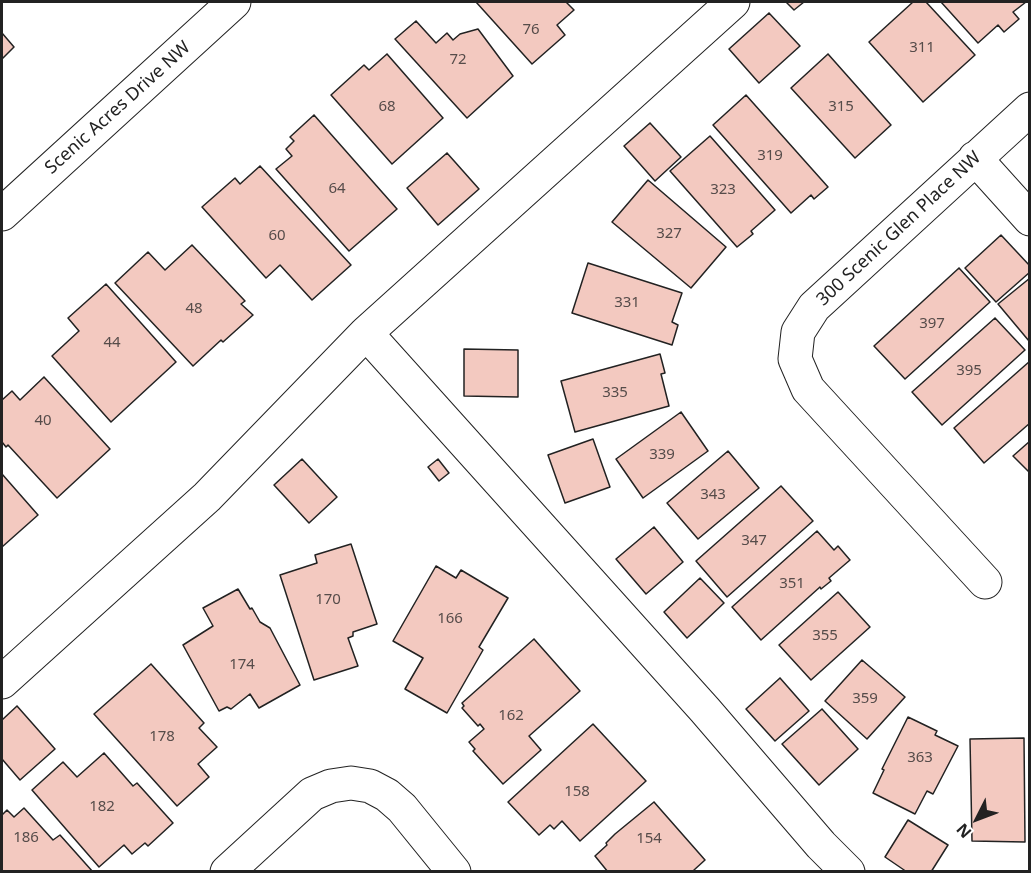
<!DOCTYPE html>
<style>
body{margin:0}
#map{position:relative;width:1031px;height:873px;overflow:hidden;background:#fff;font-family:"Noto Sans",sans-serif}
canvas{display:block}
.frame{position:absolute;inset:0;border:3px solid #222;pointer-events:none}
.north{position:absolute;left:947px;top:789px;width:60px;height:60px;-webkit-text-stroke:4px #fff;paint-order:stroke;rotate:228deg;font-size:16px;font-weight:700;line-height:24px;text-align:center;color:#222}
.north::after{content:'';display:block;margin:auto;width:21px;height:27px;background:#222;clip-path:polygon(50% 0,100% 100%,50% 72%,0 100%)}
</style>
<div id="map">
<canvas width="1031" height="873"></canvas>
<div class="frame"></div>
<div class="north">N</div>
</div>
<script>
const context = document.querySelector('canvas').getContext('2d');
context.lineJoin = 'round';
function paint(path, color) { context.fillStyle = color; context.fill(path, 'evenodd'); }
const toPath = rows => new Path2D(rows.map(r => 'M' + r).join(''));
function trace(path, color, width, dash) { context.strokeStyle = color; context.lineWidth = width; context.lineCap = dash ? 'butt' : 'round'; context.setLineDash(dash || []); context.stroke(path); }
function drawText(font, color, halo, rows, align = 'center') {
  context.font = font + ' "Noto Sans",sans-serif'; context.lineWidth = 4.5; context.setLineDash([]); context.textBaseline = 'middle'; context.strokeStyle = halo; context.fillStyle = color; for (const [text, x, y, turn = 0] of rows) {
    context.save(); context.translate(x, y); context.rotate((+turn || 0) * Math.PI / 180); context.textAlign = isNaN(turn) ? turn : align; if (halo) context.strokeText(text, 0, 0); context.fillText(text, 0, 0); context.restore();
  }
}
const building = toPath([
 [476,2,566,2,574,10,557,25,565,35,532,64,476,2],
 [786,2,804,2,794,10,786,2],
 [913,2,926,2,975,55,923,102,869,42,913,2],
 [941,2,1026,2,1013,12,1019,19,1004,32,998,25,978,43,941,2],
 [769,13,800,46,759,83,729,49,769,13],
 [416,21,436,43,447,33,453,40,460,34,478,29,513,76,467,118,395,39,416,21],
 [2,33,14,47,2,59,2,33],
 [387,54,443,118,392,164,331,95,364,65,369,70,387,54],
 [828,54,891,125,855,158,791,88,828,54],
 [746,95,828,187,814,199,811,195,791,213,713,125,746,95],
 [314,115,397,209,349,251,276,169,292,156,286,149,294,141,290,137,314,115],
 [650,123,681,157,655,181,624,146,650,123],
 [710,136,775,210,751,231,753,234,737,247,670,171,710,136],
 [447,153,479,189,438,225,407,188,447,153],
 [260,166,351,265,312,300,280,265,266,278,202,207,235,178,240,184,260,166],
 [648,180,726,247,691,288,612,222,648,180],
 [1001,235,1030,266,1030,272,996,302,965,268,1001,235],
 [192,245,245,301,241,304,253,315,223,342,221,340,193,366,115,283,148,252,165,270,192,245],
 [588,263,682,293,672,322,678,325,672,345,572,313,588,263],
 [959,268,990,302,905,379,874,346,959,268],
 [1030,278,1030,340,1029,341,998,304,1030,278],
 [106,284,176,362,111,422,52,356,79,331,68,318,106,284],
 [995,318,1025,350,942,425,912,392,995,318],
 [464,349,518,350,518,397,464,396,464,349],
 [660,354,665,373,661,374,669,406,575,432,561,381,660,354],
 [1030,361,1030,423,984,463,954,428,1030,361],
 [44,377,110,449,57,498,8,445,6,447,2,442,2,400,12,391,20,400,44,377],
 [681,412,708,451,643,498,616,459,681,412],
 [593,439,610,487,565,503,548,455,593,439],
 [1030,441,1030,473,1013,456,1030,441],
 [728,451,759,488,698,539,667,503,728,451],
 [302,459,337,497,309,523,274,485,302,459],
 [438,459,449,473,439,481,428,467,438,459],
 [2,474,38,515,2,547,2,474],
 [781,486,813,521,727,597,696,561,781,486],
 [654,527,683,562,646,594,616,559,654,527],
 [817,531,834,550,838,546,850,560,829,578,831,581,821,589,820,587,761,640,732,607,817,531],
 [351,544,377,624,353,632,353,636,348,638,358,666,314,680,280,575,317,563,315,555,351,544],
 [436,566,456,578,461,570,508,598,479,647,483,650,447,713,405,689,423,658,393,641,436,566],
 [700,578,724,603,687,638,664,612,700,578],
 [238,589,250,609,252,608,260,622,270,628,300,685,259,708,250,694,231,709,227,707,219,711,183,645,213,626,203,608,238,589],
 [838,592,870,627,811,680,779,645,838,592],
 [534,639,580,691,529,736,541,750,503,784,473,751,475,749,469,742,484,729,480,724,478,726,462,708,464,706,462,703,534,639],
 [862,660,905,697,867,739,825,701,862,660],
 [151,664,204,723,199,728,217,747,198,764,209,777,177,806,94,714,151,664],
 [780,678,809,711,775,741,746,709,780,678],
 [17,706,55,749,20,780,2,759,2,720,17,706],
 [822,709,858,749,819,785,782,744,822,709],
 [908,717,937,731,935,735,958,746,933,794,927,791,915,814,873,793,884,770,882,769,908,717],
 [593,724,646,781,580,841,562,821,554,829,550,825,539,835,508,802,593,724],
 [1024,738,1025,842,972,841,970,739,1024,738],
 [104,753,133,786,137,783,173,823,148,846,145,843,132,854,124,845,99,867,32,790,63,762,77,777,104,753],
 [654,802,705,860,694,870,696,872,608,872,595,856,607,845,606,843,615,834,654,802],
 [24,808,53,840,60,835,93,872,2,872,2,815,7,810,14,817,24,808],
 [908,820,948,845,931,872,907,872,885,857,908,820]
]);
paint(building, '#f3c9c0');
trace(building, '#222', 1.5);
const minor = toPath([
 [975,158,1030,219],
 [2,214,234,2],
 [366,333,705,710,821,845,848,872],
 [985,582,808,389,795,359,798,332,814,307,1030,109],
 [2,682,207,497,366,333,733,2],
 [227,872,312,794,331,786,351,783,370,786,387,795,402,808,454,872]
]);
trace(minor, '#222', 35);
trace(minor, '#fff', 33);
drawText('15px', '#564c4a', null, [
 ["76",531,30],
 ["311",922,48],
 ["72",458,60],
 ["68",387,107],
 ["315",841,107],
 ["319",770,156],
 ["64",337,189],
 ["323",723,190],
 ["327",669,234],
 ["60",277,236],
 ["331",627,303],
 ["48",194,309],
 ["397",932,324],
 ["44",112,343],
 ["395",969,371],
 ["335",615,393],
 ["40",43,421],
 ["339",662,455],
 ["343",713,495],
 ["347",754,541],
 ["351",792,584],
 ["170",328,600],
 ["166",450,619],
 ["355",825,636],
 ["174",242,665],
 ["359",865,699],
 ["162",511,716],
 ["178",162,737],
 ["363",920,758],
 ["158",577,792],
 ["182",102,807],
 ["186",26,838],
 ["154",649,839]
]);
drawText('18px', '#222', '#fff', [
 ["Scenic Acres Drive NW",118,108,-42],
 ["300 Scenic Glen Place NW",899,229,-43]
]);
</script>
